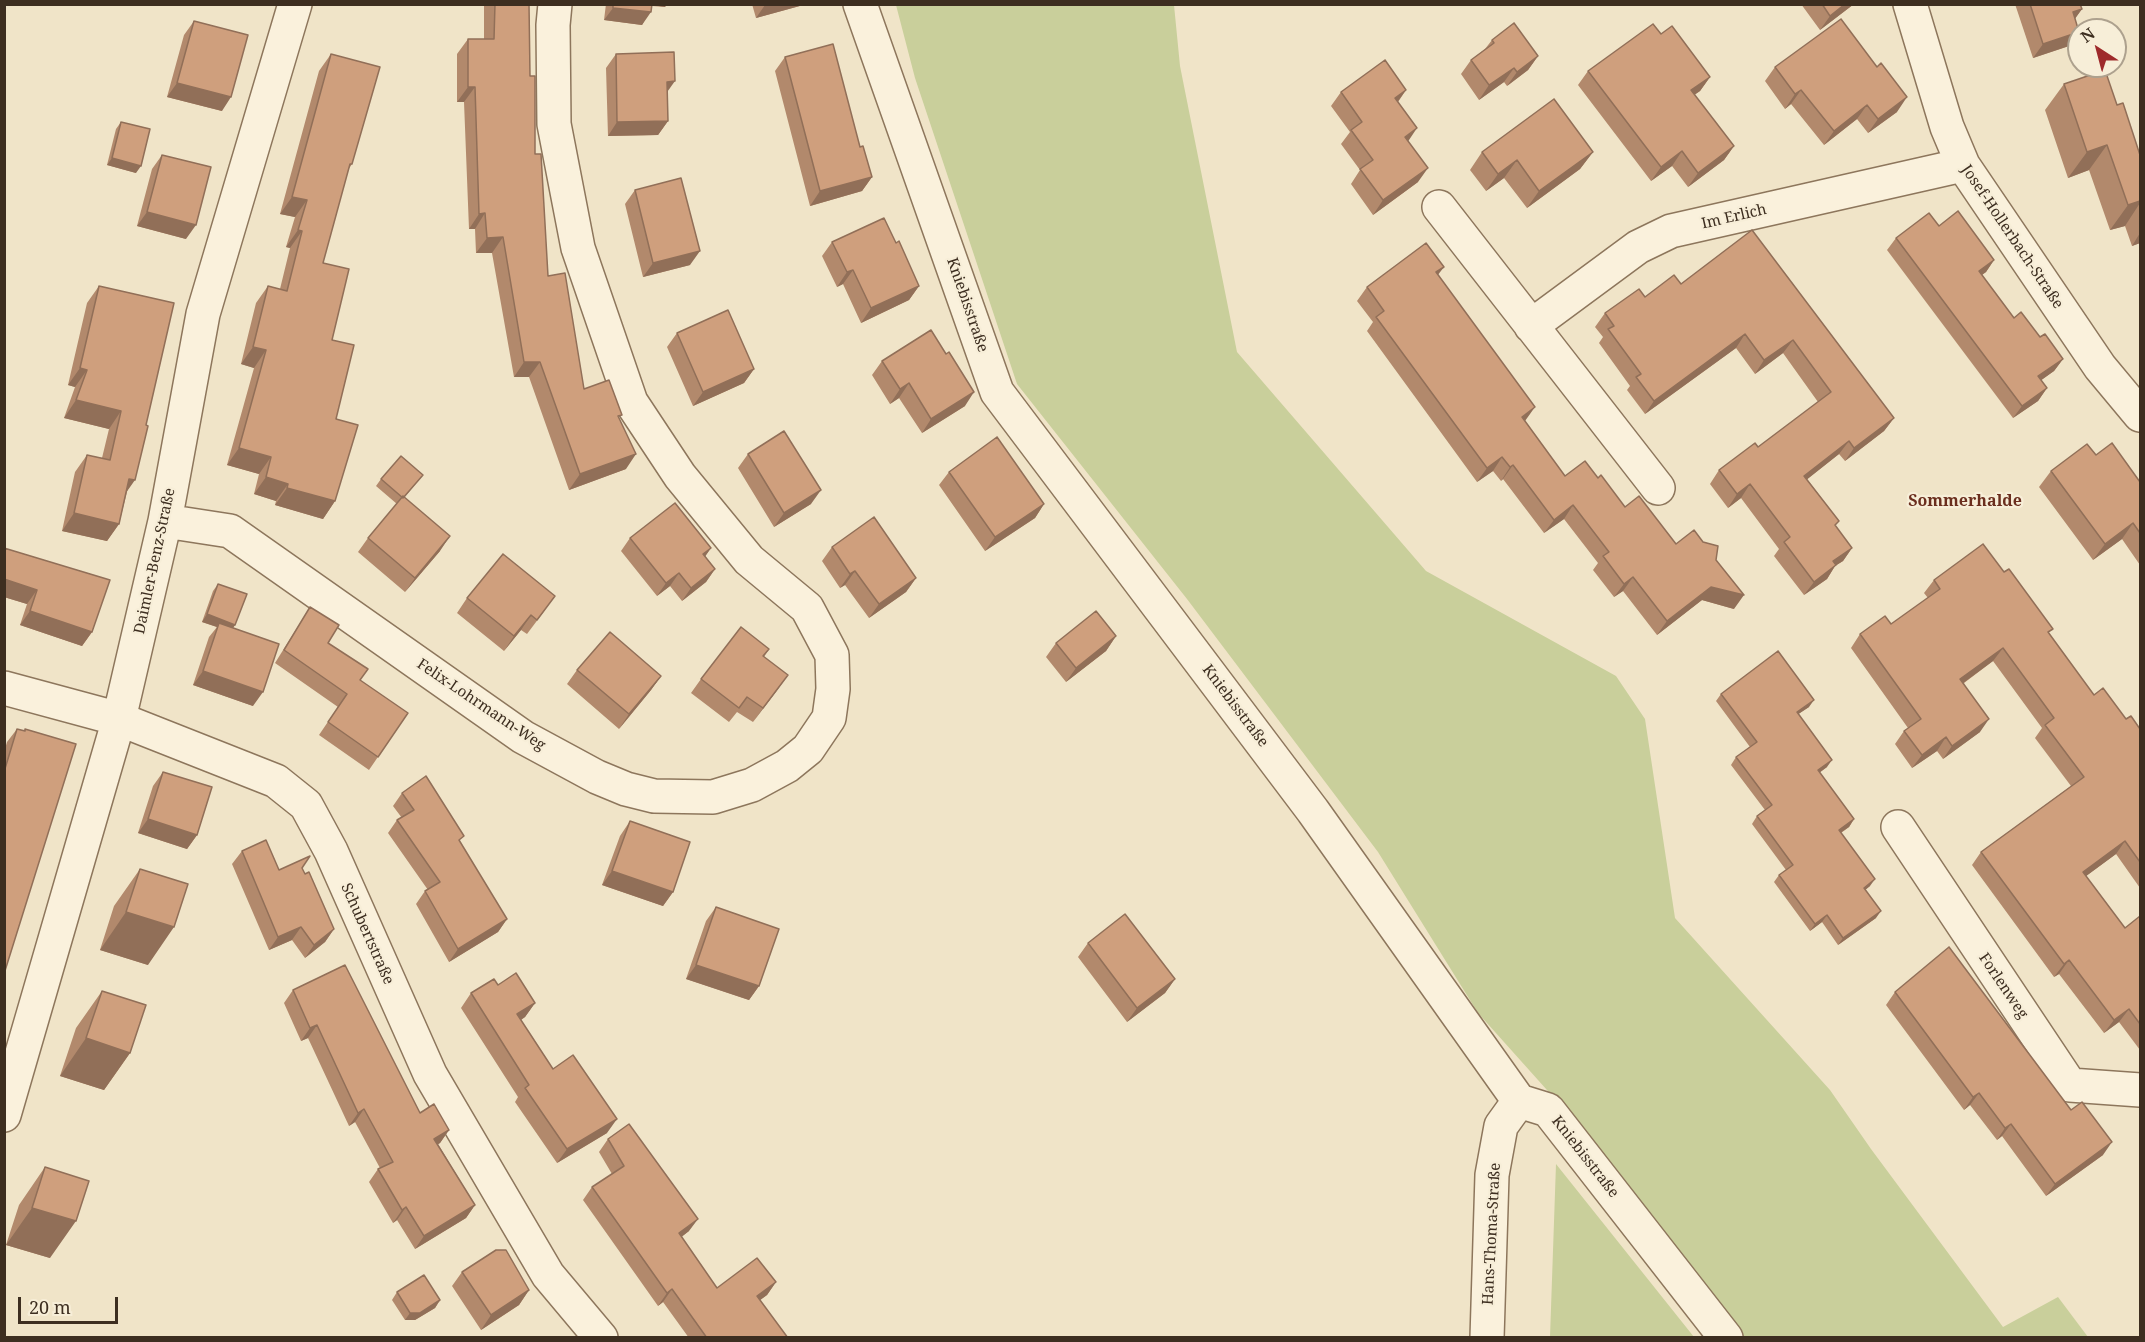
<!DOCTYPE html>
<meta charset="utf-8">
<style>
body{margin:0}
#map{position:relative;width:2145px;height:1342px;overflow:hidden;background:#f0e4c8;font-family:"Noto Serif",serif}
canvas{display:block}
.frame{position:absolute;inset:0;border:6px solid #3d2e20;pointer-events:none}
.north{position:absolute;left:2067px;top:18px;width:60px;height:60px;box-sizing:border-box;background:#f7eed8;border:2px solid #ada18e;border-radius:50%;rotate:324deg;font-size:16px;font-weight:700;line-height:24px;text-align:center;color:#3d2e20}
.north::after{content:'';display:block;margin:auto;width:21px;height:27px;background:#9e2a2b;clip-path:polygon(50% 0,100% 100%,50% 72%,0 100%)}
.scale{position:absolute;left:18px;top:1297px;width:100px;height:27px;box-sizing:border-box;border:3px solid #3d2e20;border-top:0;padding-left:8px;font-size:18px;line-height:21px;white-space:nowrap;color:#3d2e20;-webkit-text-stroke:4px #f7eed8;paint-order:stroke}
</style>
<div id="map">
<canvas width="2145" height="1342"></canvas>
<div class="frame"></div>
<div class="north">N</div>
<div class="scale">20 m</div>
</div>
<script>
const context = document.querySelector('canvas').getContext('2d');
context.lineJoin = 'round';
function paint(path, color) { context.fillStyle = color; context.fill(path, 'evenodd'); }
const toPath = rows => new Path2D(rows.map(r => 'M' + r).join(''));
function trace(path, color, width, dash) { context.strokeStyle = color; context.lineWidth = width; context.lineCap = dash ? 'butt' : 'round'; context.setLineDash(dash || []); context.stroke(path); }
function drawText(font, color, halo, rows, align = 'center') {
  context.font = font + ' "Noto Serif",serif'; context.lineWidth = 4.5; context.setLineDash([]); context.textBaseline = 'middle'; context.strokeStyle = halo; context.fillStyle = color; for (const [text, x, y, turn = 0] of rows) {
    context.save(); context.translate(x, y); context.rotate((+turn || 0) * Math.PI / 180); context.textAlign = isNaN(turn) ? turn : align; if (halo) context.strokeText(text, 0, 0); context.fillText(text, 0, 0); context.restore();
  }
}
paint(toPath([
 [896,5,1174,5,1180,66,1237,352,1426,571,1616,676,1645,719,1675,918,1830,1090,1871,1149,2003,1327,2058,1297,2088,1337,1743,1337,1598,1147,1478,1013,1378,852,1187,599,1017,384,915,78],
 [1556,1164,1694,1337,1550,1337]
]), '#c9cf9b');
const minor = toPath([
 [860,4,997,392,1313,811,1519,1101,1548,1110,1726,1338],
 [1910,4,1947,127,1963,165,2100,367,2140,415],
 [1439,207,1658,488],
 [1531,326,1638,247,1671,231,1963,165],
 [165,521,230,531,523,737,597,777,626,789,654,796,713,797,752,785,787,766,808,749,829,718,833,689,832,655,807,608,749,560,680,476,631,402,578,248,554,124,553,25,555,4],
 [4,688,119,719,276,781,306,805,331,851,430,1074,548,1275,601,1338],
 [1898,827,2070,1085,2140,1090],
 [4,1115,119,719,165,521,203,314,295,4],
 [1487,1338,1492,1175,1501,1126,1519,1101]
]);
trace(minor, '#8d765c', 36);
trace(minor, '#faf1dc', 33);
paint(toPath([
 [484,4,530,4,529,6,530,76,535,154,548,276,584,389,619,419,626,469,569,490,529,377,514,377,492,253,476,253,475,229,469,229,464,102,457,102,457,54,468,39,484,39],
 [606,4,667,4,665,7,652,6,642,25,604,20],
 [752,4,807,4,756,18],
 [1801,4,1854,4,1820,30],
 [2015,4,2080,4,2082,9,2075,18,2079,33,2069,46,2033,58],
 [194,21,222,111,167,97,184,35],
 [1661,34,1710,77,1700,91,1694,95,1734,146,1724,160,1688,187,1672,166,1651,181,1578,85,1588,71],
 [1492,40,1538,56,1528,70,1507,86,1504,82,1479,100,1461,74,1471,60,1485,49],
 [331,54,352,164,348,170,323,263,332,340,336,419,335,501,323,519,275,505,276,501,254,494,259,474,227,465,254,368,241,364,256,303,268,286,280,289,290,248,286,247,295,217,280,214,319,71],
 [616,54,667,92,668,121,658,135,608,136,606,68],
 [785,57,860,147,872,177,862,191,810,206,775,71],
 [1775,67,1897,112,1868,133,1857,119,1824,145,1791,104,1785,109,1765,81],
 [2064,84,2117,105,2140,155,2140,243,2132,246,2125,226,2110,230,2089,170,2068,178,2045,110],
 [1406,90,1398,102,1418,182,1373,215,1351,184,1360,170,1341,144,1350,132,1331,106,1341,92],
 [121,122,136,173,107,165,116,129],
 [1482,152,1593,152,1580,169,1527,208,1504,178,1486,191,1470,170],
 [162,155,186,239,137,226,152,169],
 [635,190,690,265,643,277,625,204],
 [1939,226,1994,260,1986,272,1982,275,2014,318,2040,337,2063,359,2054,371,2041,380,2047,388,2038,401,2013,418,1887,250,1896,238],
 [1752,230,1894,418,1884,431,1845,461,1839,454,1807,479,1839,521,1835,526,1852,548,1843,561,1835,566,1827,579,1804,595,1774,556,1779,549,1741,498,1728,508,1710,484,1719,470,1758,447,1818,402,1783,353,1755,374,1736,348,1645,414,1627,390,1630,386,1599,343,1603,337,1595,327,1605,313,1645,297,1681,284],
 [832,242,919,286,909,300,861,323,843,284,837,287,822,256],
 [1438,275,1525,421,1565,476,1598,478,1625,507,1676,544,1716,560,1734,609,1702,600,1657,635,1623,591,1614,597,1593,570,1598,563,1564,519,1544,533,1503,479,1501,481,1493,471,1477,482,1367,331,1373,322,1357,301,1367,287],
 [99,286,174,303,119,524,107,541,62,531,75,472,87,455,102,458,109,429,64,418,75,387,68,385,87,303],
 [677,333,754,369,744,383,693,406,667,347],
 [882,361,965,406,922,433,899,398,890,404,872,375],
 [748,454,811,504,774,527,738,468],
 [2096,455,2140,482,2140,565,2122,539,2093,560,2039,487,2051,471],
 [949,472,1044,504,1035,518,985,551,939,485],
 [423,475,404,498,440,551,405,592,358,552,368,538,397,504,376,486,381,479],
 [630,538,711,548,705,556,715,569,706,582,682,601,670,586,657,596,621,551],
 [832,547,916,578,906,592,869,618,845,585,840,588,822,561],
 [4,548,92,632,82,646,20,625,27,604,4,597],
 [1934,580,2049,634,2094,695,2140,729,2140,888,2116,854,2086,876,2125,928,2140,916,2140,1050,2119,1022,2104,1033,2059,974,2054,977,1972,865,1981,852,2071,786,2035,738,2042,728,1993,661,1964,683,1980,732,1943,759,1937,751,1912,768,1895,744,1904,731,1908,728,1851,648,1860,634,1891,624,1928,598,1924,593],
 [218,584,235,625,233,628,253,706,193,685,209,637,217,627,202,622,213,591],
 [467,598,545,610,527,634,521,630,504,651,457,613],
 [310,607,328,643,360,680,408,713,369,770,319,735,338,707,275,663],
 [1116,636,1106,651,1066,682,1046,657,1056,643],
 [769,649,764,657,778,689,753,722,737,712,729,722,691,693,701,679],
 [577,670,661,676,651,690,619,729,567,684],
 [1721,694,1809,707,1798,714,1827,767,1819,773,1854,819,1849,827,1841,833,1870,886,1865,890,1876,918,1838,945,1822,922,1810,931,1774,882,1779,875,1786,870,1752,824,1757,816,1765,810,1731,765,1736,757,1750,747,1716,701],
 [17,729,24,731,25,729,4,974,4,752,7,742],
 [163,772,197,835,187,849,138,833,153,786],
 [402,793,460,842,507,919,498,932,449,962,416,904,425,891,428,890,388,833,397,820,402,818,393,806],
 [630,821,673,892,663,906,602,885,620,836],
 [242,851,279,870,302,868,334,929,325,942,305,958,292,940,269,950,232,864],
 [140,869,148,965,100,950,114,906],
 [716,907,759,986,749,1000,686,979,706,921],
 [1088,943,1175,979,1165,993,1127,1022,1078,957],
 [498,985,535,1003,525,1017,521,1020,553,1069,607,1133,557,1163,515,1102,518,1097,461,1008,471,993],
 [293,990,420,1113,449,1130,440,1143,438,1144,475,1205,466,1218,415,1249,397,1220,393,1223,369,1182,378,1169,380,1168,355,1122,349,1126,308,1038,301,1041,284,1003],
 [102,991,130,1053,104,1090,60,1076,76,1028],
 [1895,992,2071,1110,2103,1155,2046,1196,2002,1136,1997,1140,1970,1105,1964,1110,1886,1005],
 [608,1139,689,1231,681,1237,717,1288,776,1282,767,1295,760,1300,788,1338,689,1338,663,1302,658,1306,583,1200,592,1187,612,1174,599,1152],
 [45,1167,50,1258,6,1245,19,1205],
 [462,1272,529,1290,519,1305,481,1330,452,1286],
 [397,1292,440,1300,435,1308,415,1320,405,1320,392,1300]
]), '#b2896c');
paint(toPath([
 [645,4,667,4,665,7],
 [768,4,807,4,756,18,765,5],
 [1845,4,1854,4,1820,30,1830,16],
 [613,8,651,12,642,25,604,20],
 [2082,9,2072,23,2073,12],
 [2079,32,2069,46,2033,58,2043,44],
 [1538,56,1528,70,1507,86,1517,72],
 [1514,68,1504,82,1479,100,1489,85],
 [1710,77,1700,91,1681,104,1691,90],
 [675,81,665,95,667,82],
 [177,83,231,97,222,111,167,97],
 [468,87,475,87,464,102,457,102],
 [1406,90,1396,104,1395,98],
 [1801,90,1791,104,1785,109,1795,94],
 [1907,97,1897,112,1868,133,1878,119],
 [1867,105,1857,119,1824,145,1834,131],
 [668,121,658,135,608,136,617,122],
 [1417,128,1407,143,1405,137],
 [2107,145,2089,170,2068,178,2087,152],
 [1734,146,1724,160,1688,187,1698,173],
 [1682,151,1672,166,1651,181,1661,167],
 [1593,152,1580,169,1527,208,1539,191],
 [112,158,141,166,136,173,107,165],
 [1517,160,1504,178,1486,191,1498,174],
 [1428,168,1418,182,1373,215,1383,200],
 [872,177,862,191,810,206,820,191],
 [292,197,307,200,295,217,280,214],
 [2140,201,2140,203,2125,226,2110,230,2128,205],
 [147,212,196,225,186,239,137,226],
 [485,213,475,229,469,229,479,214],
 [298,230,302,231,290,248,286,247],
 [2140,233,2140,243,2132,246],
 [503,237,492,253,476,253,487,238],
 [700,251,690,265,643,277,653,263],
 [1994,260,1986,272,1970,283,1979,271],
 [1444,267,1434,280,1436,272],
 [853,270,843,284,837,287,847,272],
 [919,286,909,300,861,323,871,308],
 [1745,334,1736,348,1645,414,1654,401],
 [1793,340,1783,353,1755,374,1764,360],
 [253,347,266,350,254,368,241,364],
 [2063,359,2054,371,2029,389,2038,376],
 [524,362,540,362,529,377,514,377],
 [80,368,87,370,75,387,68,385],
 [754,369,744,383,693,406,703,392],
 [909,383,899,398,890,404,900,389],
 [2047,388,2038,401,2013,418,2022,406],
 [974,392,965,406,922,433,931,419],
 [76,400,121,411,109,429,64,418],
 [1535,407,1525,421,1522,417],
 [1894,418,1884,431,1845,461,1854,448],
 [1849,441,1839,454,1795,489,1804,476],
 [239,448,271,457,259,474,227,465],
 [636,454,626,469,569,490,580,474],
 [1502,457,1493,471,1477,482,1487,468],
 [1513,465,1503,479,1501,481,1510,467],
 [266,477,288,484,276,501,254,494],
 [129,479,135,480,123,497],
 [1750,484,1741,498,1728,508,1737,494],
 [287,488,335,501,323,519,275,505],
 [821,490,811,504,774,527,784,513],
 [1044,504,1035,518,985,551,995,537],
 [1573,505,1564,519,1544,533,1554,520],
 [74,513,119,524,107,541,62,531],
 [2133,523,2122,539,2093,560,2105,544],
 [450,536,440,551,405,592,415,578],
 [711,548,702,561,703,554],
 [1852,548,1843,561,1835,566,1827,579,1804,595,1814,582,1833,561],
 [715,569,706,582,682,601,691,588],
 [855,571,845,585,840,588,850,574],
 [679,573,670,586,657,596,666,583],
 [1633,577,1623,591,1614,597,1624,584],
 [916,578,906,592,869,618,879,604],
 [4,579,37,590,27,604,4,597],
 [1711,587,1744,595,1734,609,1702,600,1657,635,1667,621],
 [30,611,92,632,82,646,20,625],
 [207,614,235,625,230,632,219,623,217,627,202,622],
 [531,615,521,630,504,651,514,636],
 [1116,636,1106,651,1066,682,1076,668],
 [2003,648,1993,661,1951,692,1960,679],
 [203,671,263,692,253,706,193,685],
 [788,675,778,689,753,722,763,708],
 [661,676,651,690,619,729,629,714],
 [1814,700,1809,707,1791,719,1797,712],
 [1989,719,1980,732,1943,759,1952,746],
 [1946,737,1937,751,1912,768,1922,755],
 [1832,760,1827,767,1812,778,1818,770],
 [148,819,197,835,187,849,138,833],
 [1854,819,1849,827,1834,837,1839,830],
 [2125,841,2116,854,2074,885,2083,872],
 [612,871,673,892,663,906,602,885],
 [1875,879,1870,886,1859,895,1864,888],
 [1881,911,1876,918,1838,945,1843,938],
 [126,912,174,927,148,965,100,950],
 [1827,915,1822,922,1810,931,1815,924],
 [507,919,498,932,449,962,458,949],
 [301,927,292,940,269,950,278,937],
 [334,929,325,942,305,958,314,945],
 [2069,960,2059,974,2054,977,2064,964],
 [696,965,759,986,749,1000,686,979],
 [1175,979,1165,993,1127,1022,1137,1008],
 [535,1003,525,1017,507,1029,517,1014],
 [2129,1009,2119,1022,2104,1033,2114,1020],
 [317,1025,308,1038,301,1041,310,1028],
 [86,1038,130,1053,104,1090,60,1076],
 [1979,1093,1970,1105,1964,1110,1973,1097],
 [364,1109,355,1122,349,1126,358,1113],
 [617,1119,607,1133,557,1163,567,1149],
 [2011,1124,2002,1136,1997,1140,2005,1128],
 [449,1130,440,1143,425,1152,434,1139],
 [2112,1142,2103,1155,2046,1196,2055,1184],
 [475,1205,466,1218,415,1249,424,1236],
 [406,1207,397,1220,393,1223,402,1210],
 [32,1208,76,1221,50,1258,6,1245],
 [698,1219,689,1231,670,1246,679,1233],
 [776,1282,767,1295,748,1309,757,1296],
 [672,1289,663,1302,658,1306,667,1293],
 [529,1290,519,1305,481,1330,491,1315],
 [440,1300,435,1308,415,1320,405,1320,410,1313]
]), '#916f58');
const building = toPath([
 [495,4,529,4,530,76,535,76,535,154,541,154,548,276,565,273,584,389,609,380,622,415,618,416,636,454,580,474,540,362,524,362,503,237,487,238,485,213,479,214,475,87,468,87,468,39,494,39,495,4],
 [613,4,652,4,651,12,613,8,613,4],
 [1822,4,1845,4,1830,16,1822,4],
 [2030,4,2080,4,2082,9,2073,12,2079,32,2043,44,2030,4],
 [1841,19,1877,67,1881,63,1907,97,1878,119,1867,105,1834,131,1801,90,1795,94,1775,67,1841,19],
 [194,21,248,35,231,97,177,83,194,21],
 [1514,23,1538,56,1517,72,1514,68,1489,85,1471,60,1494,43,1492,40,1514,23],
 [1653,24,1661,34,1672,26,1710,77,1691,90,1734,146,1698,173,1682,151,1661,167,1588,71,1653,24],
 [833,44,860,147,863,146,872,177,820,191,785,57,833,44],
 [674,52,675,81,667,82,668,121,617,122,616,54,674,52],
 [331,54,380,67,352,164,350,164,323,263,349,269,332,340,354,345,336,419,358,425,335,501,287,488,288,484,266,477,271,457,239,448,266,350,253,347,268,286,287,291,302,231,298,230,307,200,292,197,331,54],
 [1385,60,1406,90,1395,98,1417,128,1405,137,1428,168,1383,200,1360,169,1373,160,1351,130,1362,122,1341,92,1385,60],
 [2105,70,2117,105,2123,103,2140,155,2140,201,2128,205,2107,145,2087,152,2064,84,2105,70],
 [1554,99,1593,152,1539,191,1517,160,1498,174,1482,152,1554,99],
 [121,122,150,129,141,166,112,158,121,122],
 [162,155,211,167,196,225,147,212,162,155],
 [681,178,700,251,653,263,635,190,681,178],
 [1958,211,1994,260,1979,271,2014,318,2021,312,2040,337,2045,334,2063,359,2038,376,2047,388,2022,406,1896,238,1929,213,1939,226,1958,211],
 [884,218,896,243,899,241,919,286,871,308,853,270,847,272,832,242,884,218],
 [1752,230,1894,418,1854,448,1849,441,1804,476,1839,521,1835,525,1852,548,1833,561,1836,565,1814,582,1784,542,1790,537,1750,484,1737,494,1719,470,1755,443,1758,447,1831,392,1793,340,1764,360,1745,334,1654,401,1636,377,1641,374,1608,329,1614,326,1605,313,1639,289,1645,297,1674,275,1681,284,1752,230],
 [1426,243,1444,267,1436,272,1535,407,1522,417,1565,476,1585,461,1598,478,1601,475,1625,507,1639,496,1676,544,1694,530,1703,542,1718,546,1716,560,1744,595,1711,587,1667,621,1633,577,1624,584,1603,556,1609,552,1573,505,1554,520,1513,465,1510,467,1502,457,1487,468,1376,317,1384,311,1367,287,1426,243],
 [99,286,174,303,146,425,148,426,135,480,129,479,119,524,74,513,87,455,110,460,121,411,76,400,87,370,80,368,99,286],
 [728,310,754,369,703,392,677,333,728,310],
 [931,330,946,354,949,352,974,392,931,419,909,383,900,389,882,361,931,330],
 [784,431,821,490,784,513,748,454,784,431],
 [997,437,1044,504,995,537,949,472,997,437],
 [2112,443,2140,482,2140,533,2133,523,2105,544,2051,471,2087,444,2096,455,2112,443],
 [401,456,423,475,403,498,381,479,401,456],
 [403,496,450,536,415,578,368,538,403,496],
 [675,503,711,548,703,554,715,569,691,588,679,573,666,583,630,538,675,503],
 [874,517,916,578,879,604,855,571,850,574,832,547,874,517],
 [1983,544,2004,572,2009,569,2053,629,2048,632,2094,695,2103,688,2126,719,2131,716,2140,729,2140,862,2125,841,2083,872,2125,928,2140,916,2140,1024,2129,1009,2114,1020,2069,960,2064,964,1981,852,2084,777,2045,725,2054,718,2003,648,1960,679,1989,719,1952,746,1946,737,1922,755,1904,731,1921,719,1860,634,1885,616,1891,624,1940,589,1934,580,1983,544],
 [4,548,110,580,92,632,30,611,37,590,4,579,4,548],
 [503,554,555,596,537,620,531,615,514,636,467,598,503,554],
 [218,584,247,594,235,625,207,614,218,584],
 [310,607,339,625,328,643,368,669,360,680,408,713,378,757,328,722,347,694,284,650,310,607],
 [1096,611,1116,636,1076,668,1056,643,1096,611],
 [219,623,279,644,263,692,203,671,219,623],
 [741,627,769,649,763,656,788,675,763,708,747,697,739,708,701,679,741,627],
 [610,632,661,676,629,714,577,670,610,632],
 [1778,651,1814,700,1797,712,1832,760,1818,770,1854,819,1839,830,1875,879,1864,888,1881,911,1843,938,1827,915,1815,924,1779,875,1793,865,1757,816,1772,805,1736,757,1757,742,1721,694,1778,651],
 [17,729,25,731,25,729,76,744,4,974,4,772,17,729],
 [163,772,212,787,197,835,148,819,163,772],
 [426,776,464,836,459,840,507,919,458,949,425,891,440,882,397,820,414,810,402,793,426,776],
 [630,821,690,842,673,892,612,871,630,821],
 [266,840,279,870,310,856,302,868,305,874,309,872,334,929,314,945,301,927,278,937,242,851,266,840],
 [140,869,188,884,174,927,126,912,140,869],
 [716,907,779,929,759,986,696,965,716,907],
 [1125,914,1175,979,1137,1008,1088,943,1125,914],
 [1949,947,2071,1110,2082,1102,2112,1142,2055,1184,2011,1124,2005,1128,1979,1093,1973,1097,1895,992,1949,947],
 [345,965,420,1113,434,1104,449,1130,434,1139,475,1205,424,1236,406,1207,402,1210,378,1169,393,1162,364,1109,358,1113,317,1025,310,1028,293,990,345,965],
 [516,973,535,1003,517,1014,553,1069,573,1055,617,1119,567,1149,525,1088,529,1085,471,993,494,979,498,985,516,973],
 [102,991,146,1005,130,1053,86,1038,102,991],
 [629,1124,698,1219,679,1233,717,1288,757,1258,776,1282,757,1296,788,1338,707,1338,672,1289,667,1293,592,1187,624,1166,608,1139,629,1124],
 [45,1167,89,1181,76,1221,32,1208,45,1167],
 [496,1250,506,1250,529,1290,491,1315,462,1272,496,1250],
 [424,1275,440,1300,420,1313,410,1313,397,1292,424,1275]
]);
paint(building, '#cf9f7d');
trace(building, '#916f58', 1.5);
drawText('15px', '#3d2e20', '#f7eed8', [
 ["Im Erlich",1734,217,-13],
 ["Josef-Hollerbach-Straße",2012,237,56],
 ["Kniebisstraße",967,305,71],
 ["Daimler-Benz-Straße",155,561,-78],
 ["Felix-Lohrmann-Weg",481,705,34],
 ["Kniebisstraße",1235,706,53],
 ["Schubertstraße",367,934,66],
 ["Forlenweg",2003,986,56],
 ["Kniebisstraße",1585,1157,52],
 ["Hans-Thoma-Straße",1492,1234,-87]
]);
drawText('bold 16px', '#6b2e1e', '#f7eed8', [
 ["Sommerhalde",1965,501]
]);
</script>
